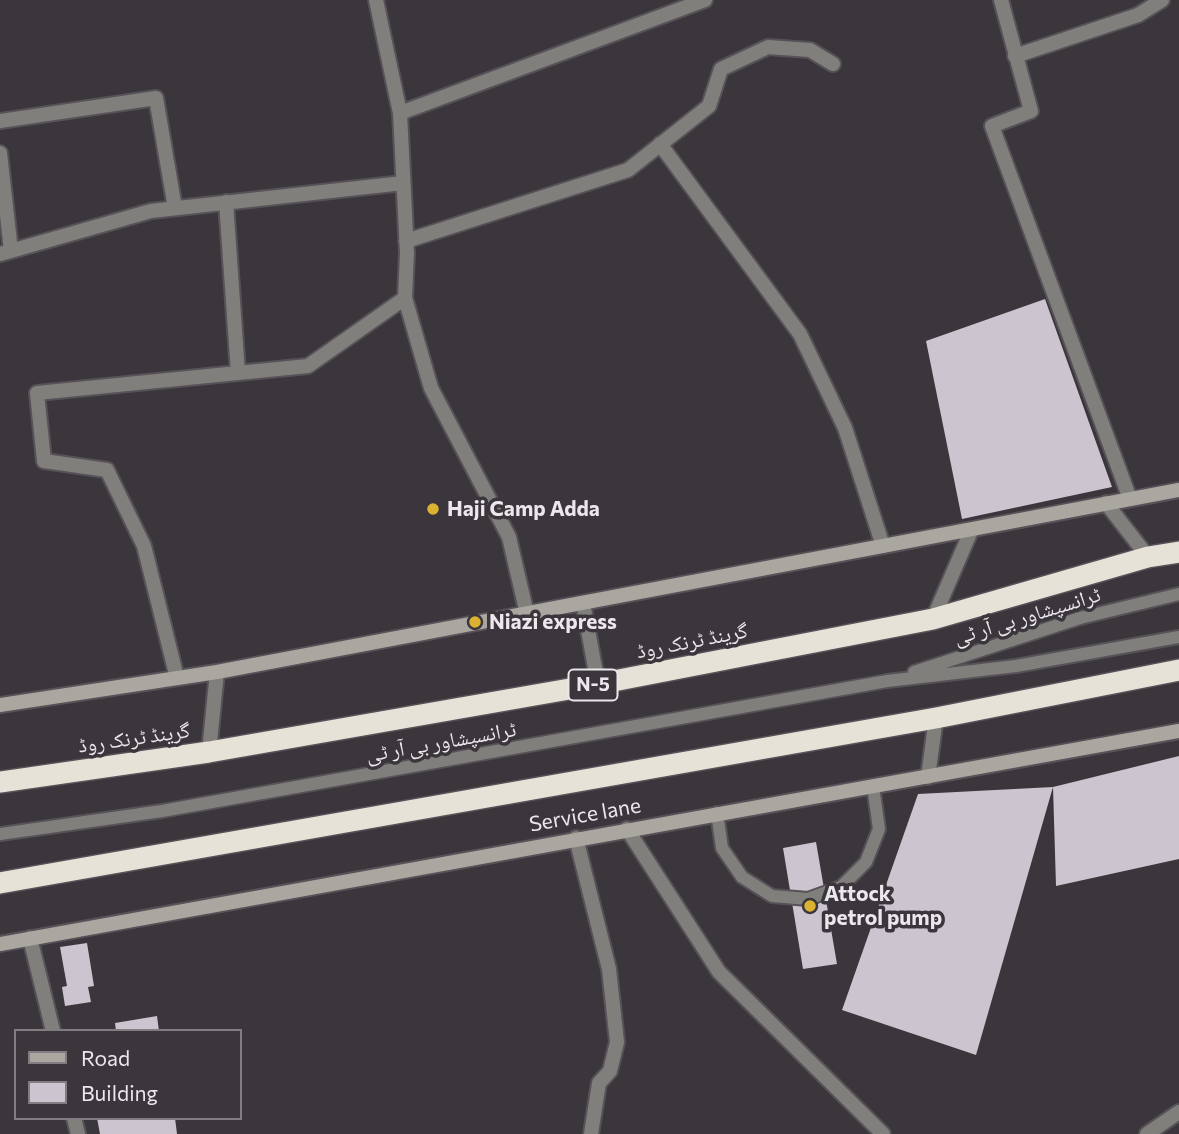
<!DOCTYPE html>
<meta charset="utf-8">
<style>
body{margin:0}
#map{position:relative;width:1179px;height:1134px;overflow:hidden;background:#3b353c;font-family:Commissioner,sans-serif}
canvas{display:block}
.legend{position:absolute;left:14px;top:1029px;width:228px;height:91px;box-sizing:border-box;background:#3b353c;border:2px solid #817c82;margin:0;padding:9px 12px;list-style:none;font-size:21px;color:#ebe7ec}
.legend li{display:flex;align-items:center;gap:14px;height:35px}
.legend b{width:35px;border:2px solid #817c82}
</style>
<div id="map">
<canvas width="1179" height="1134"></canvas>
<ul class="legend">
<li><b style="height:9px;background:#aaa7a0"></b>Road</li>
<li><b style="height:19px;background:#ccc4ce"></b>Building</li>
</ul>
</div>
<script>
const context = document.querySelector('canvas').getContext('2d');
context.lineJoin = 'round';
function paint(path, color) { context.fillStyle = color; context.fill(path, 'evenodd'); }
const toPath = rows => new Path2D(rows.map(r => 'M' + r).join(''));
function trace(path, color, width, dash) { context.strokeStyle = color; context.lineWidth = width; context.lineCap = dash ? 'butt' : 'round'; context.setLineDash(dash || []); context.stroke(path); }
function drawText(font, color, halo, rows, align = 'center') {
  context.font = font + ' Commissioner,"Noto Naskh Arabic",sans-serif'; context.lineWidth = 7; context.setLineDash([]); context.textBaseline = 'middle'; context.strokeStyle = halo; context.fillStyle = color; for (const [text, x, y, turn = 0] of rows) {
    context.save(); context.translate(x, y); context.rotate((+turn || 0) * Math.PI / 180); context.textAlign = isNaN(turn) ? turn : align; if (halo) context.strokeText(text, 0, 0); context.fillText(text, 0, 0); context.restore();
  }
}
paint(toPath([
 [1045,299,1112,487,962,519,926,341],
 [1179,756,1179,859,1056,886,1053,787],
 [1053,787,976,1055,842,1010,918,794],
 [816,842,837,964,803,969,783,848],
 [87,943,94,986,88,987,91,1002,65,1006,62,987,67,986,60,947],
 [157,1016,159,1031,116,1031,115,1023],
 [97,1118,175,1118,177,1134,100,1134]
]), '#ccc4ce');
const lane = toPath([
 [914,672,1080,618,1179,594],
 [717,813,722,848,742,877,772,896,808,899,841,887,866,862,879,829,873,786],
 [0,834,162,811,887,681,1016,666,1179,637]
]);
const street = toPath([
 [1001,0,1031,111,992,126,1130,499],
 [1015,56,1138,15,1162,0],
 [400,113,705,0],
 [0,121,156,98,175,208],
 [660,144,800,334,845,428,883,546],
 [0,153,11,251],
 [226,202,238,373],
 [406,241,628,170,709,106,721,69,768,47,810,50,833,64],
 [0,254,151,211,403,183],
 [405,298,431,388,509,537,527,614],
 [1106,503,1148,557],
 [583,603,598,684],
 [933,619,971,531],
 [177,678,144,546,107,470,44,461,37,393,308,366,405,298,407,253,400,113,376,0],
 [209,752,217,672],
 [928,777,936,718],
 [627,829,719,972,883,1134],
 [576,838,609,969,617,1042,610,1071,599,1083,591,1134],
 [30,938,53,1031],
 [74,1118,78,1134],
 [1147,1134,1179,1112]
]);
const secondary = toPath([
 [0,705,217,672,1179,490],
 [0,944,1179,731]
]);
const highway = toPath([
 [0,782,209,752,598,684,933,619,1148,557,1179,552],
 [0,883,936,718,1179,670]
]);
trace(lane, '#575158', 16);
trace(street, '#575158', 18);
trace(secondary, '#575158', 18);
trace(highway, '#575158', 24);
trace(lane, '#817f7b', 12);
trace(street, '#817f7b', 14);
trace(secondary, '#aaa7a0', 14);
trace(highway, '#e7e2d7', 21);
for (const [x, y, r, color] of [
 [433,509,7,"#dcb233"],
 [475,622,7,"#dcb233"],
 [810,906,7,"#dcb233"]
]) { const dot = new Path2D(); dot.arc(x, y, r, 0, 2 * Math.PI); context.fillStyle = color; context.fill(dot); trace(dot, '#3b353c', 2.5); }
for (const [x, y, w] of [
 [593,685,49]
]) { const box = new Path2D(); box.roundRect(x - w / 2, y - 15.5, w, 31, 5); context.fillStyle = '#3b353c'; context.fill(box); trace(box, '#ebe7ec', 2); }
drawText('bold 19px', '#ebe7ec', null, [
 ["N-5",593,685]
]);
drawText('bold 21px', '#ebe7ec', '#3b353c', [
 ["Haji Camp Adda",447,509],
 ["Niazi express",489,622],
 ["Attock",824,894],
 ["petrol pump",824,918]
], 'left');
drawText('21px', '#ebe7ec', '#3b353c', [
 ["ٹرانسپشاور بی آر ٹی",1027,616,-17],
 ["گرینڈ ٹرنک روڈ",692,641,-11],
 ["گرینڈ ٹرنک روڈ",134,738,-8],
 ["ٹرانسپشاور بی آر ٹی",441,742,-10],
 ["Service lane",585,815,-10]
]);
</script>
